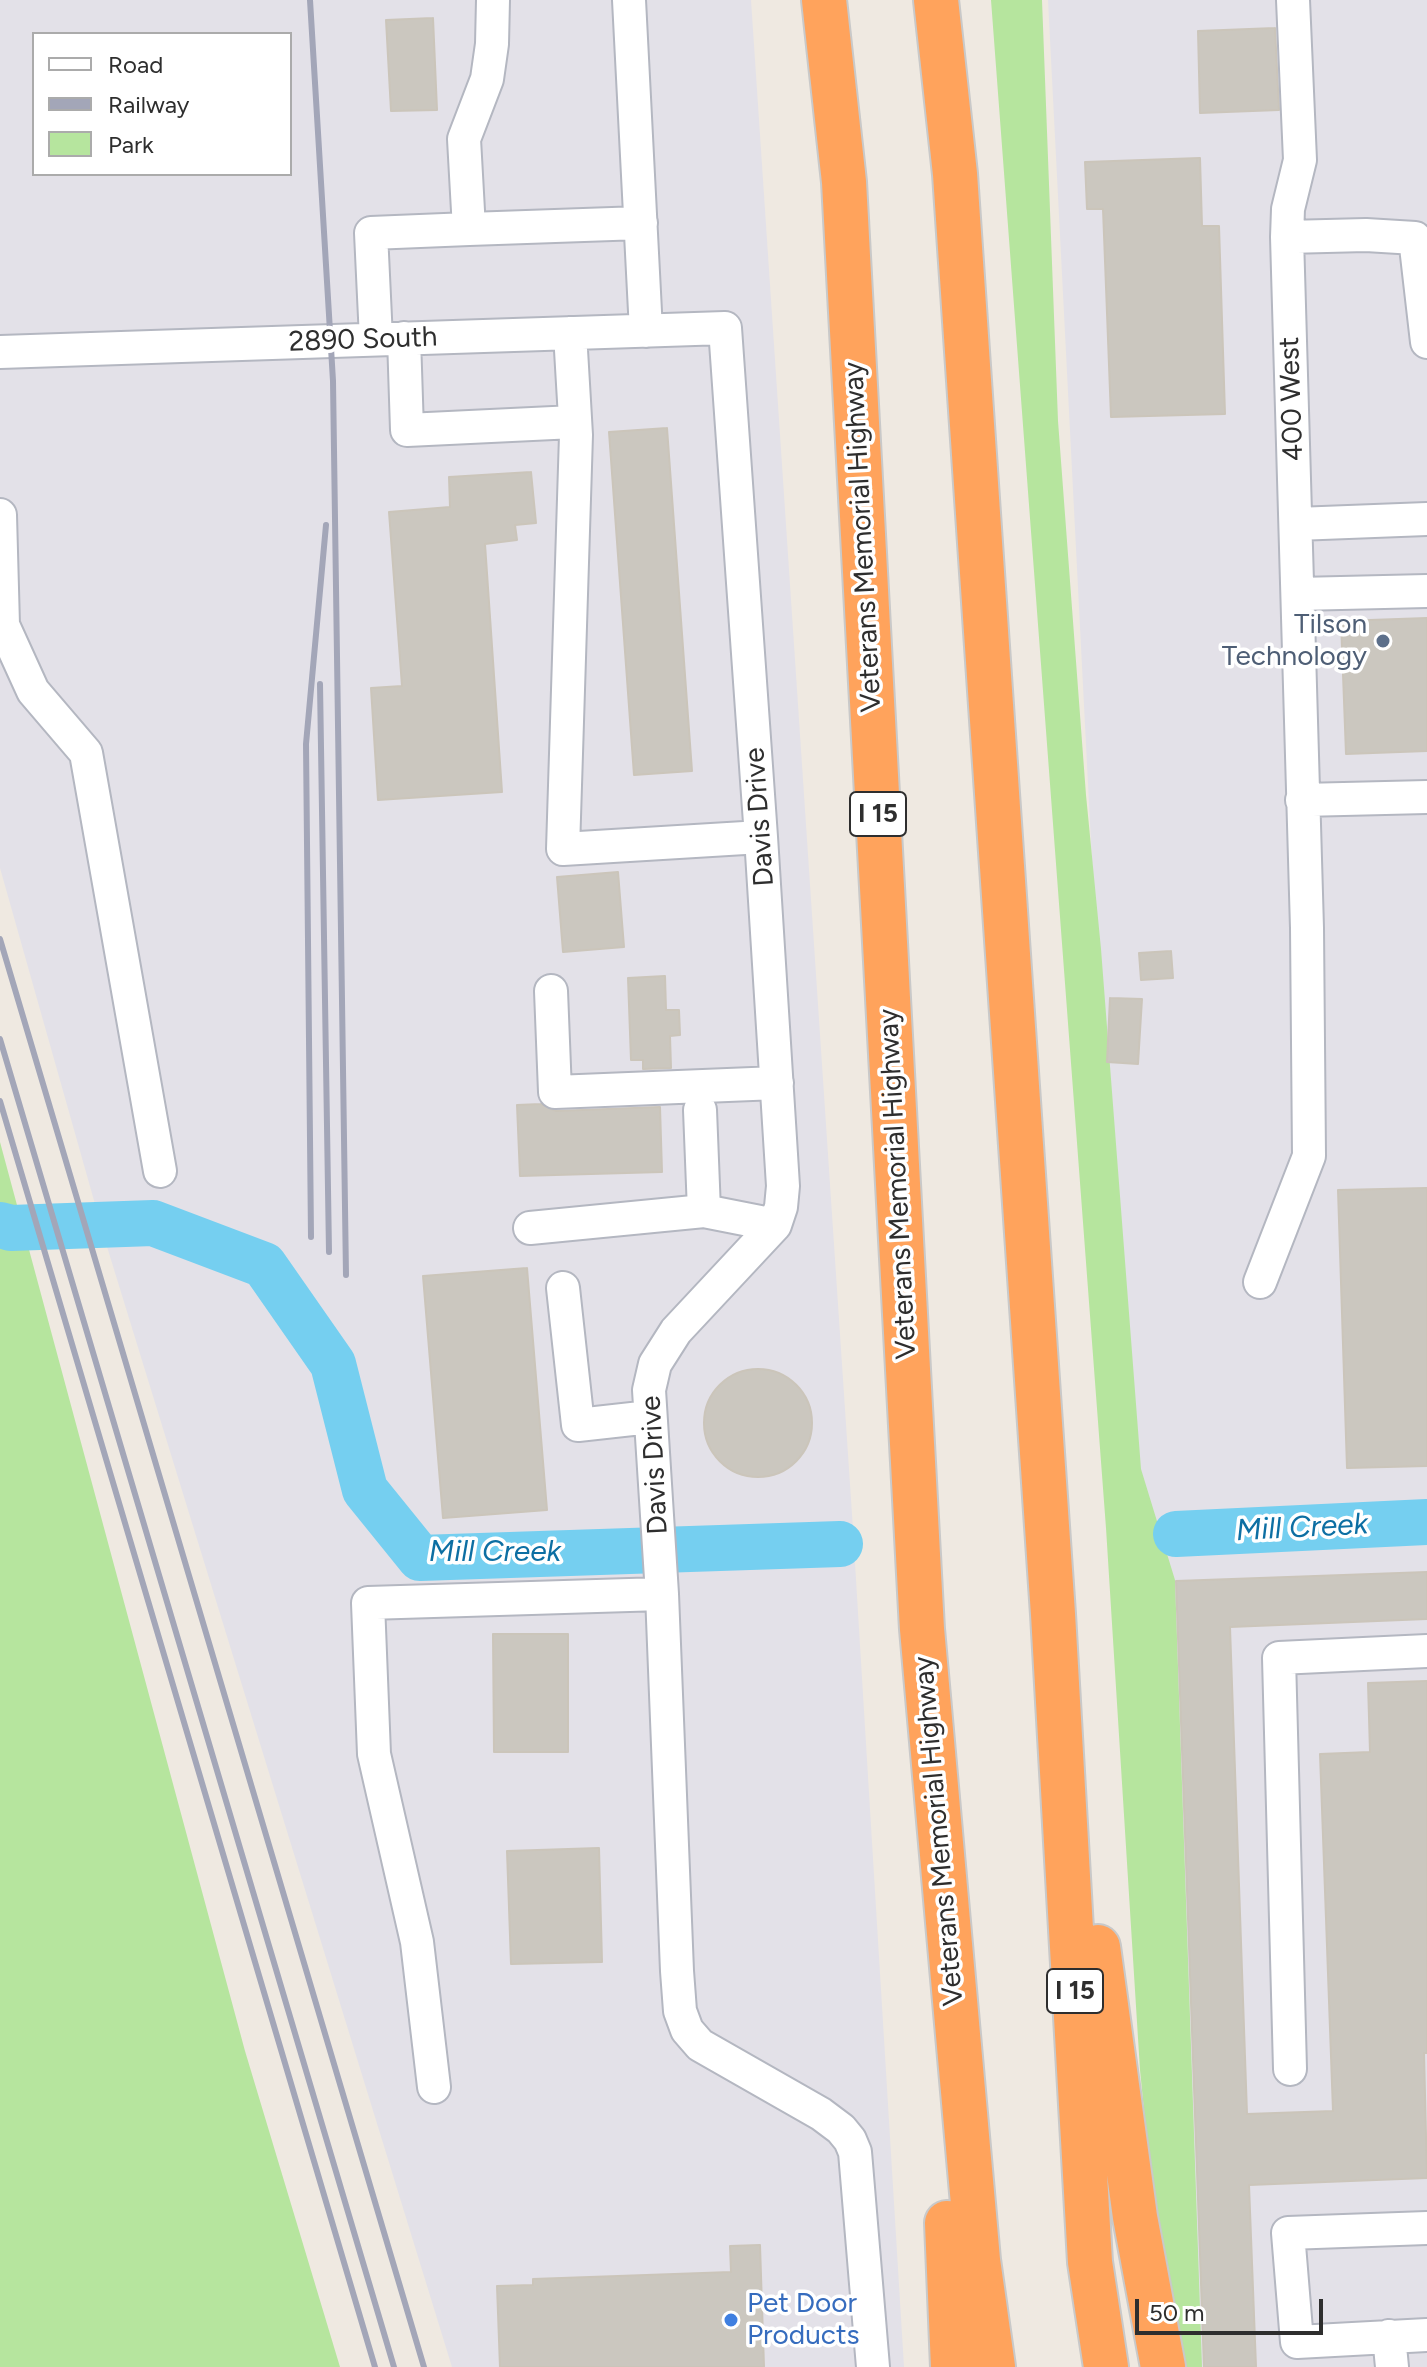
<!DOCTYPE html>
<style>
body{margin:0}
#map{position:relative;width:1427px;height:2367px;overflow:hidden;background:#efe9e1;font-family:Figtree,sans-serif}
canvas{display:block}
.legend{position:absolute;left:32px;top:32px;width:260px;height:144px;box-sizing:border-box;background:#fff;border:2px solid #ababab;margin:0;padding:10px 14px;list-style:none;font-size:24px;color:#2e2e2e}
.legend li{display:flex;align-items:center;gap:16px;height:40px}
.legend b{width:40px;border:2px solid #ababab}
.scale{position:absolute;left:1135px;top:2299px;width:188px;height:36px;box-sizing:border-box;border:4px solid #2e2e2e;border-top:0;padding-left:10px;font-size:24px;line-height:28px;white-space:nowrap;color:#2e2e2e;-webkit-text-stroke:6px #fff;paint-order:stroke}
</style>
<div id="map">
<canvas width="1427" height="2367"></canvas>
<ul class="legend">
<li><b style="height:10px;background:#fff"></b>Road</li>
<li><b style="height:10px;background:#a3a6b8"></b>Railway</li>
<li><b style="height:22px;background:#b6e59e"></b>Park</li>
</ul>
<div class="scale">50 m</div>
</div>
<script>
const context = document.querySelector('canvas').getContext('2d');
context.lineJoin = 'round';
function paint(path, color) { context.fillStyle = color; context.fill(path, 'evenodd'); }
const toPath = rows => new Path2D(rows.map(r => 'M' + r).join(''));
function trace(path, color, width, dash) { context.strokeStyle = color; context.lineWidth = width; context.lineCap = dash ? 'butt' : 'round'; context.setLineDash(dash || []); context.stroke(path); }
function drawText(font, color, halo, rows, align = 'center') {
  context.font = font + ' Figtree,sans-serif'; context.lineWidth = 7; context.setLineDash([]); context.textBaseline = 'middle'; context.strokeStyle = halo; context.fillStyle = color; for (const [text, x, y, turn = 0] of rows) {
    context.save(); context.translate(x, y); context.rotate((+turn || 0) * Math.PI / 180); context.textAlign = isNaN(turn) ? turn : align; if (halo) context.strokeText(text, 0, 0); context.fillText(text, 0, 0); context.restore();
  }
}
paint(toPath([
 [0,0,751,0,852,1514,904,2367,452,2367,108,1250,0,868],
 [34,34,290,34,290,174,34,174],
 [1048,0,1427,0,1427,2367,1189,2367,1128,1567]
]), '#e3e1e8');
paint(toPath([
 [991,0,1042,0,1058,421,1086,795,1101,949,1141,1469,1175,1580,1202,2367,1180,2367,1149,2160,1140,2070,1106,1528],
 [0,1142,245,2051,340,2367,0,2367]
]), '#b6e59e');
trace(toPath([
 [0,1225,11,1228,153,1223,264,1265,333,1364,365,1490,420,1558,840,1544],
 [1176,1534,1427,1522]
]), '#75cff0', 46);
const building = toPath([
 [433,18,437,110,391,111,386,20,433,18],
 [1275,28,1279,110,1200,113,1198,31,1275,28],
 [1200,158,1202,226,1219,226,1225,414,1111,417,1103,209,1087,209,1085,162,1200,158],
 [667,428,692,771,634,775,609,432,667,428],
 [531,472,536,523,515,525,517,540,485,544,502,792,378,800,371,688,402,686,389,512,450,507,449,477,531,472],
 [1427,618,1427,751,1346,754,1341,621,1427,618],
 [618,872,624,947,563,952,557,877,618,872],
 [1171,951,1173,978,1141,980,1139,953,1171,951],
 [665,976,666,1010,679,1010,680,1035,670,1036,671,1068,643,1069,643,1060,631,1060,628,978,665,976],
 [1110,998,1142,999,1138,1064,1107,1062,1110,998],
 [541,1104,556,1111,660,1107,662,1172,520,1176,517,1105,541,1104],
 [1427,1188,1427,1466,1347,1468,1338,1190,1427,1188],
 [527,1268,547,1510,443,1518,423,1276,527,1268],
 '704 1423a54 54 0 1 1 108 0a54 54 0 1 1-108 0Z',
 [1427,1572,1427,1619,1230,1627,1247,2114,1333,2111,1320,1754,1370,1752,1368,1683,1427,1681,1427,2053,1424,2053,1427,2178,1249,2185,1256,2367,1204,2367,1176,1581,1427,1572],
 [493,1634,568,1634,568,1752,494,1752,493,1634],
 [599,1848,602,1962,511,1964,507,1851,599,1848],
 [760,2245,764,2367,500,2367,497,2286,533,2285,533,2279,731,2272,730,2246,760,2245]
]);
paint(building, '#cbc7bf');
trace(building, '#cbc5ba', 2);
const minor = toPath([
 [629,0,646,331],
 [469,229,641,223],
 [1287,237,1366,235,1415,238,1427,342],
 [570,333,576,435,563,849,761,837],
 [404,338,407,430,574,422],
 [376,339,371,233,469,229,464,139,487,79,492,44,493,0],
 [0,352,725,328,761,837,783,1186,781,1207,775,1225,676,1331,655,1364,649,1390,662,1594,677,1971,680,2011,687,2030,700,2045,821,2114,841,2129,850,2140,855,2152,873,2367],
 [0,515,3,625,33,691,86,753,160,1171],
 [1296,524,1427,519],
 [1298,594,1427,591],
 [1302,800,1427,797],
 [551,991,555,1092,777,1083],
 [700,1110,704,1211,775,1225],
 [530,1228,704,1211],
 [1260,1282,1309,1156,1307,928,1287,237,1288,209,1300,160,1293,0],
 [563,1288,578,1425,650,1417],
 [1290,2069,1279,1658,1427,1651],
 [434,2087,417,1942,374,1754,368,1603,662,1594],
 [1427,2228,1288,2233,1297,2342,1427,2335],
 [1389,2336,1392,2367]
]);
const highway = toPath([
 [824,0,844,182,922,1629,978,2260,993,2367],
 [936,0,955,174,992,720,1053,1614,1090,2262,1106,2367],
 [1098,1947,1135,2217,1163,2367],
 [947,2223,953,2367]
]);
trace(minor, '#b4b7c1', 36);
trace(highway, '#c9c9c9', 48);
trace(minor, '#fff', 32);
trace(highway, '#ffa35c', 44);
trace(toPath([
 [310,0,333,381,346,1275],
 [320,684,329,1252],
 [0,939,424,2367],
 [0,1039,394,2367],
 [0,1101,375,2367],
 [311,1237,306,744,326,525]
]), '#a3a6b8', 6);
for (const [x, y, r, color] of [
 [1383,641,8,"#5c6f8a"],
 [731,2320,8,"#3f7fe0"]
]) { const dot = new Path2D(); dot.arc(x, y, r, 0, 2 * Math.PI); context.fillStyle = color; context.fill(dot); trace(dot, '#fff', 3); }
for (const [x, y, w] of [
 [878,814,56],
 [1075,1991,56]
]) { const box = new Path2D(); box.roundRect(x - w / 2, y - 22, w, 44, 6); context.fillStyle = '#fff'; context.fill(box); trace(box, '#2e2e2e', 2); }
drawText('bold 26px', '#2e2e2e', null, [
 ["I 15",878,814],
 ["I 15",1075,1991]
]);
drawText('28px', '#2e2e2e', '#fff', [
 ["2890 South",363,340,-2],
 ["400 West",1292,399,-92],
 ["Veterans Memorial Highway",863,537,-93],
 ["Davis Drive",760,817,-94],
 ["Veterans Memorial Highway",898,1184,-93],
 ["Davis Drive",655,1465,-93],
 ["Veterans Memorial Highway",939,1831,-95]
]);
drawText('28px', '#4e5e75', '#fff', [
 ["Tilson",1367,625],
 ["Technology",1367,657]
], 'right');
drawText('28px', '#366cbe', '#fff', [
 ["Pet Door",747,2304],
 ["Products",747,2336]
], 'left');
drawText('italic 30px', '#0d6fa3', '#fff', [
 ["Mill Creek",1302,1528,-3],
 ["Mill Creek",495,1552]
]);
</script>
